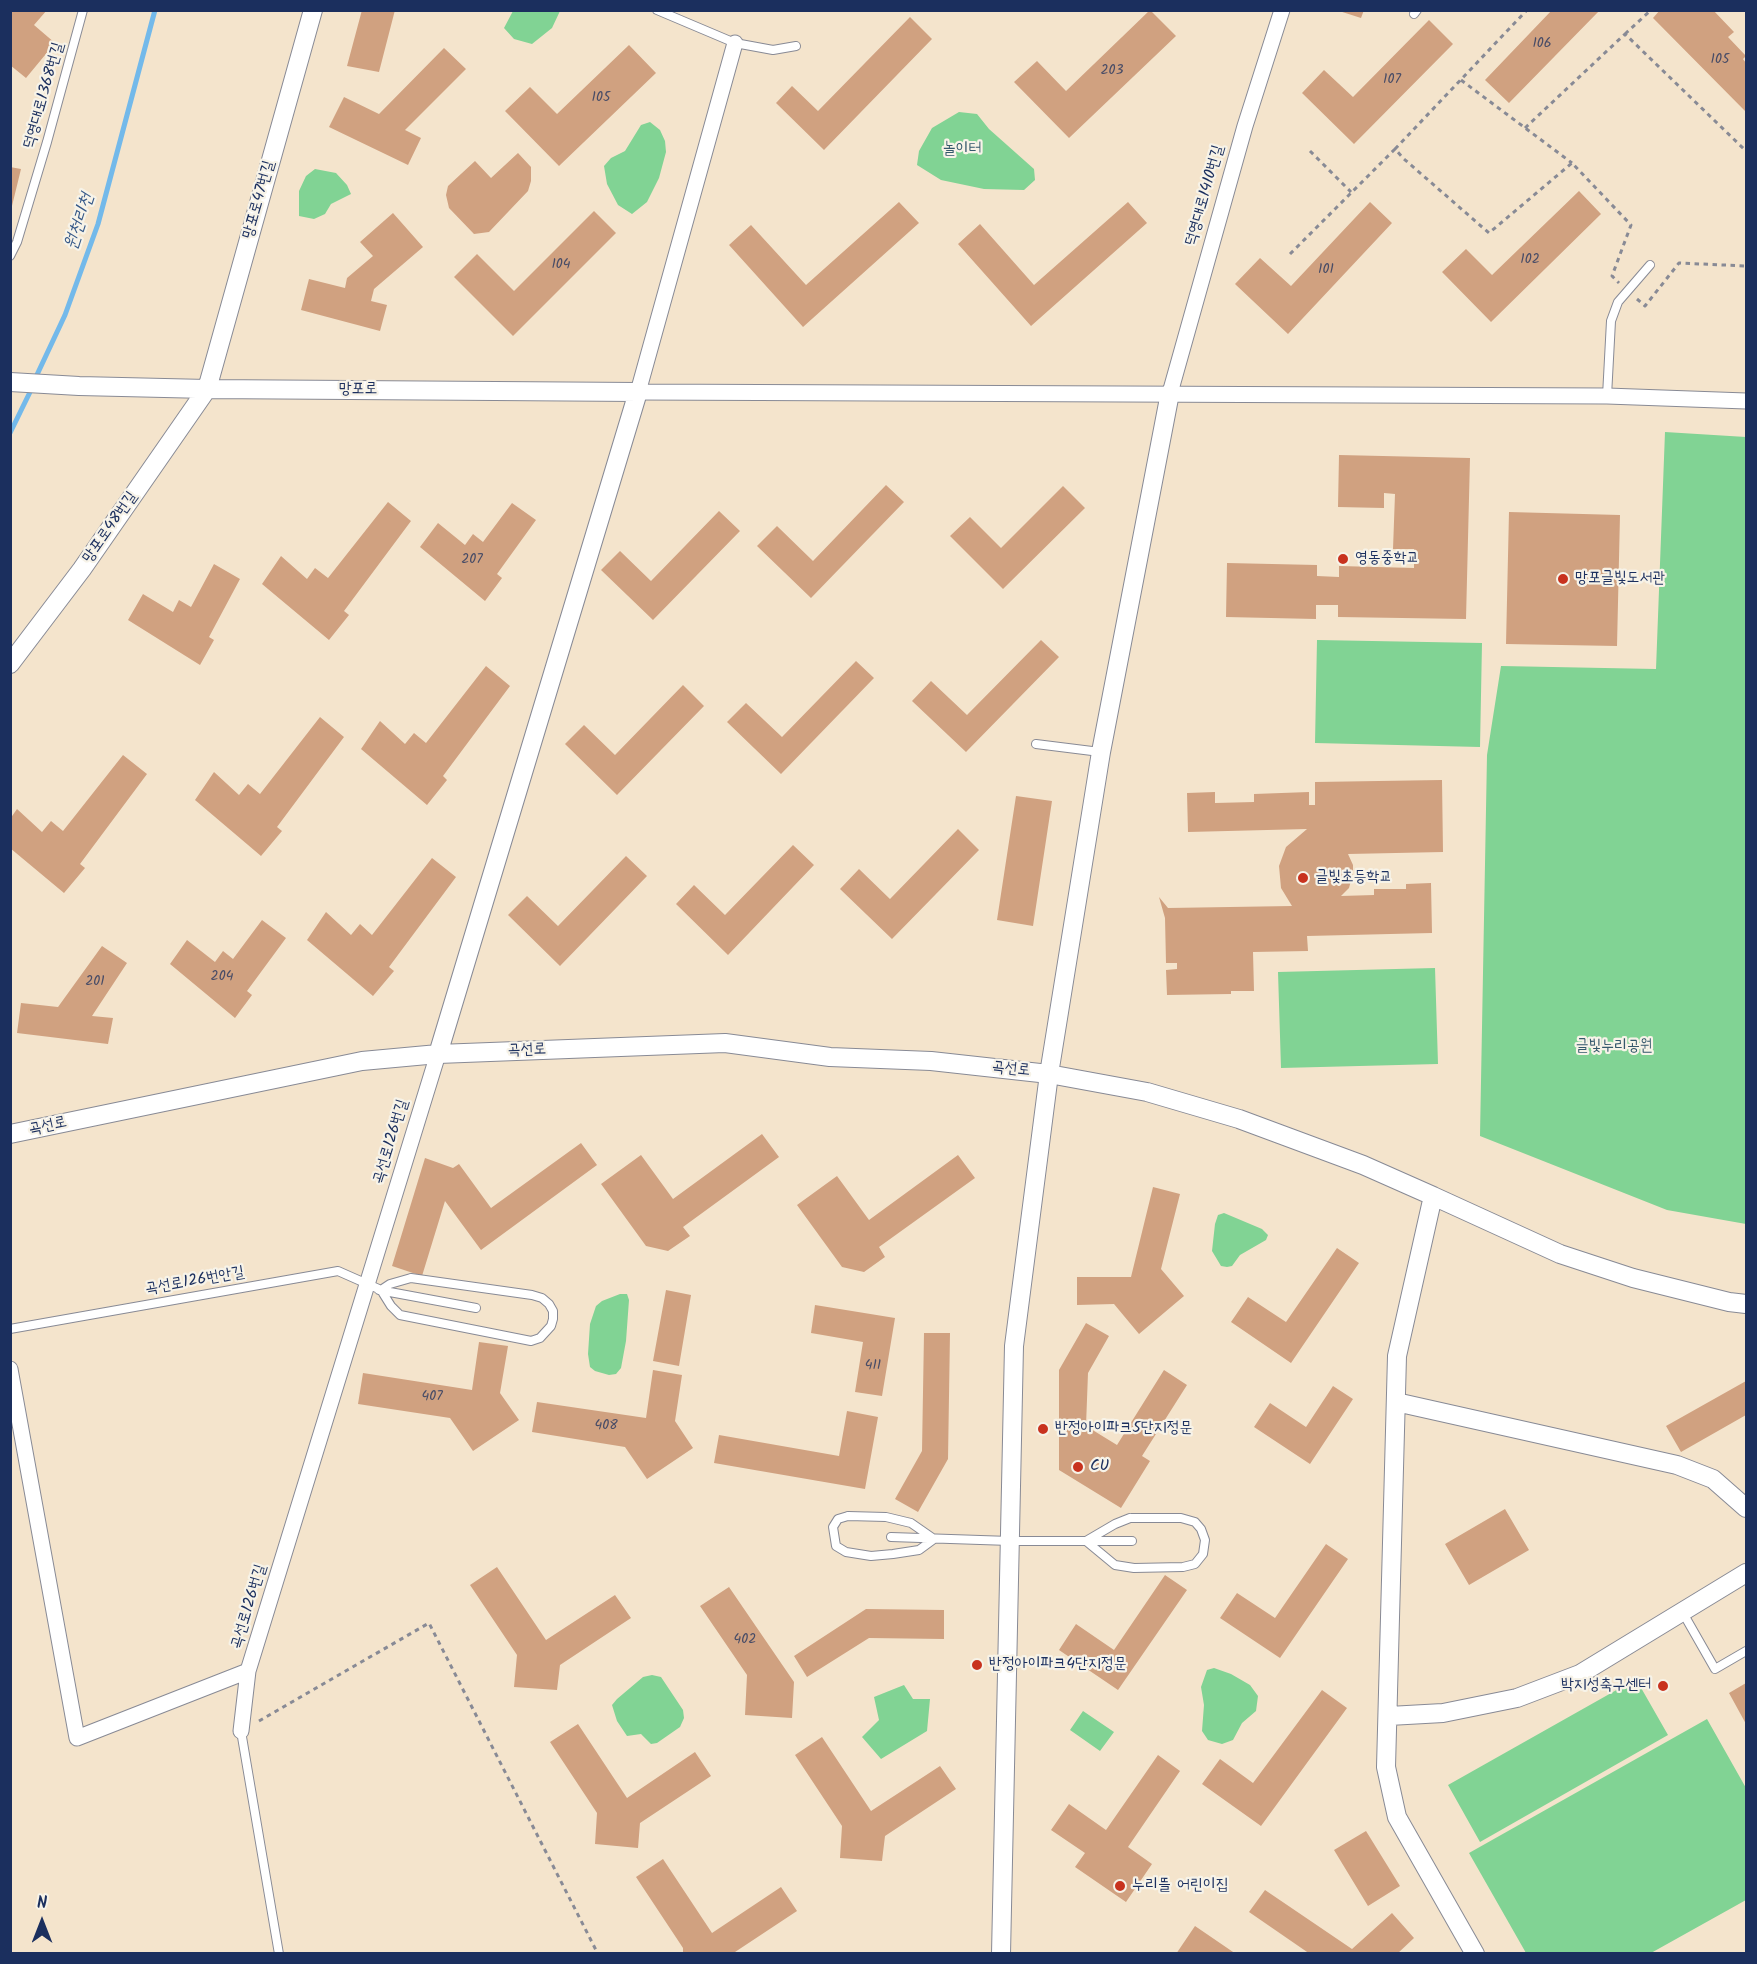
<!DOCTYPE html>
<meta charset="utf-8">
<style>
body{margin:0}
#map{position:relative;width:1757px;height:1964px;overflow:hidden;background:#f4e4cc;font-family:Kalam,sans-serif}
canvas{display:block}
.frame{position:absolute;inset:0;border:12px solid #1b2f5e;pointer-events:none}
.north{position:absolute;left:12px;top:1892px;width:60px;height:60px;-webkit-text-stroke:4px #f7f3e8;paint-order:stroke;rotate:0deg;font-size:16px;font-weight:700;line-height:24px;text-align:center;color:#1b2f5e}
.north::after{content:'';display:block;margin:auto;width:21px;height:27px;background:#1b2f5e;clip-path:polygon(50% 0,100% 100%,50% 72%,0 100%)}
</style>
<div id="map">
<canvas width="1757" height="1964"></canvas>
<div class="frame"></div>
<div class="north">N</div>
</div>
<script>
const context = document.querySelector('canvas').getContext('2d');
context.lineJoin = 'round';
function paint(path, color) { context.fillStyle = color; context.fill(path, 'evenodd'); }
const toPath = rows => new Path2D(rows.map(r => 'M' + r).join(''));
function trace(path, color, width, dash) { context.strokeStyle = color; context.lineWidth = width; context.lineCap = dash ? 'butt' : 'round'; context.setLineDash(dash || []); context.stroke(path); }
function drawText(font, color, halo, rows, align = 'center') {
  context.font = font + ' Kalam,"Poor Story",sans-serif'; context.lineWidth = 4.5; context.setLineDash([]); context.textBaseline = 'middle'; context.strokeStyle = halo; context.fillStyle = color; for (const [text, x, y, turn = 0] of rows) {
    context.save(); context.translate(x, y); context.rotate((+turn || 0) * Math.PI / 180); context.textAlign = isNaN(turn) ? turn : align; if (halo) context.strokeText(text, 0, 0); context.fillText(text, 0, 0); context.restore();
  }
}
paint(toPath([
 [513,11,513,10,560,11,552,28,532,44,514,39,504,28],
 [959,112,977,114,989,129,1034,169,1035,180,1024,190,984,189,941,180,917,165,919,151,932,128],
 [650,122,660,130,665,141,666,152,659,178,647,202,632,214,618,205,607,184,604,166,611,158,625,151,641,125],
 [315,169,336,173,347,185,351,194,331,204,325,214,314,219,299,216,299,191,306,176],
 [1665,432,1746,437,1746,1224,1667,1210,1480,1136,1487,755,1501,666,1656,669],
 [1317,640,1482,643,1480,747,1315,743],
 [1435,968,1438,1064,1281,1068,1278,972],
 [1224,1213,1262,1229,1268,1235,1266,1240,1240,1255,1232,1266,1227,1267,1221,1266,1212,1251,1215,1224,1218,1215],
 [620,1294,627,1294,629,1300,626,1341,621,1368,616,1374,609,1375,595,1371,590,1367,588,1354,590,1324,596,1306,602,1301],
 [1214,1668,1231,1674,1250,1685,1258,1696,1256,1711,1242,1723,1233,1740,1222,1744,1208,1740,1202,1731,1204,1705,1201,1687,1207,1670],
 [652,1675,661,1677,683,1710,684,1718,680,1727,657,1743,651,1744,641,1734,627,1736,617,1721,612,1705,617,1699,643,1677],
 [1636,1679,1668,1735,1480,1842,1448,1785],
 [904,1685,913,1699,930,1699,927,1731,881,1759,862,1737,879,1720,874,1697],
 [1083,1711,1114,1732,1100,1751,1070,1730],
 [1707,1719,1746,1788,1746,1900,1651,1953,1526,1953,1469,1853]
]), '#81d394');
trace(toPath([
 [35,379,65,315,98,224,155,10],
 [10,433,32,388]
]), '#73b9ea', 5);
paint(toPath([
 [10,10,47,10,34,25,55,43,26,78,10,65],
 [362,10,395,10,379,72,347,66],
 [1150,10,1176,36,1069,138,1014,82,1037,61,1066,91],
 [1336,10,1364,10,1361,18],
 [1552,10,1600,10,1509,103,1485,80],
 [1660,10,1713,10,1734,32,1728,37,1746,56,1743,59,1746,63,1746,112,1653,18],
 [910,17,932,39,824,150,776,103,792,86,818,111],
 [1429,20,1453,44,1354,144,1302,93,1324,70,1353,97],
 [629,45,656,73,559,166,505,111,530,87,557,114],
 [444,48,466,69,405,130,421,138,408,165,329,127,344,97,379,114],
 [518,153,531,167,531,181,528,191,489,232,474,234,449,208,446,195,448,186,475,161,491,178],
 [10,167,21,169,11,210,10,210],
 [1579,191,1601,214,1491,322,1442,272,1466,249,1492,275],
 [899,202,919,223,803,327,729,245,751,225,806,285],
 [1128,202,1147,223,1031,326,958,244,980,224,1034,285],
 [1370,202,1392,223,1288,334,1235,284,1260,258,1291,286],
 [594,211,616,233,513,336,454,277,477,254,514,291],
 [393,213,423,247,374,289,371,301,387,305,380,331,301,310,309,279,345,288,347,278,373,256,360,242],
 [1339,455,1470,458,1466,619,1338,617,1338,605,1316,605,1316,619,1226,617,1227,563,1317,565,1317,576,1339,577,1339,566,1414,568,1414,549,1393,549,1395,494,1384,493,1384,508,1338,507],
 [886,485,904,502,811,598,757,546,777,526,813,561],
 [1063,486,1085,508,1003,589,950,536,970,517,1001,548],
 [388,502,411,521,344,611,349,615,329,640,262,584,281,556,307,579,315,568,328,578],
 [512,503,536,520,497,574,502,578,485,601,420,547,438,523,465,545,473,534,483,542],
 [719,511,740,531,653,620,601,570,620,551,651,581],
 [1509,512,1620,515,1617,646,1506,644],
 [214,564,240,579,209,637,214,640,200,665,128,620,143,594,173,612,179,600,191,607],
 [1041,640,1059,657,966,752,912,701,931,681,967,715],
 [856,661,874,678,781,774,727,722,746,703,782,737],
 [486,666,510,686,443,776,447,780,427,805,361,749,380,721,405,744,414,733,426,743],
 [683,685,704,706,617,795,565,744,584,725,615,755],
 [320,717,344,737,277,827,282,831,261,856,195,800,214,772,239,795,248,784,260,794],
 [123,755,147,774,80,864,85,868,64,893,10,848,10,819,17,809,42,832,51,821,63,831],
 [1442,780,1443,852,1348,854,1353,865,1353,873,1349,888,1341,896,1374,895,1374,889,1406,889,1406,884,1431,883,1432,933,1307,936,1308,951,1253,952,1254,991,1231,991,1231,994,1167,995,1166,970,1177,969,1177,963,1166,963,1165,918,1159,897,1168,908,1292,906,1281,888,1279,866,1286,847,1307,829,1188,832,1187,793,1215,792,1215,803,1254,802,1254,794,1309,792,1309,805,1315,805,1315,782],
 [1016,796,1052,801,1033,926,997,920],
 [958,829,979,850,892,939,840,889,859,869,890,899],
 [793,845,814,865,728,955,676,904,694,885,725,915],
 [626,856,647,876,560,966,508,915,527,896,558,926],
 [432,858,456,877,389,967,394,971,373,996,307,940,326,912,351,935,360,924,372,935],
 [262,920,286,938,247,991,252,995,235,1018,170,964,187,940,215,962,223,951,233,959],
 [102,946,127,963,92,1016,113,1018,108,1044,17,1033,21,1003,58,1007],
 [762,1134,779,1157,683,1227,690,1236,668,1251,646,1246,601,1184,641,1155,673,1199],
 [581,1143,597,1165,481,1250,445,1201,422,1276,392,1266,425,1158,453,1168,459,1164,491,1208],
 [958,1155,975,1178,879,1247,885,1257,864,1272,842,1267,797,1205,837,1176,869,1220],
 [1153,1187,1180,1194,1161,1269,1184,1296,1139,1334,1114,1304,1077,1305,1077,1277,1131,1277],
 [1337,1248,1359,1263,1291,1363,1231,1322,1248,1297,1286,1322],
 [666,1290,691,1295,679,1366,653,1361],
 [815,1305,895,1318,882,1396,855,1392,863,1342,811,1333],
 [1086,1323,1109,1336,1088,1373,1086,1426,1117,1445,1164,1370,1187,1385,1142,1456,1150,1461,1121,1508,1059,1470,1059,1370],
 [924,1333,950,1333,948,1459,918,1512,895,1499,922,1451],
 [479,1342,508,1346,500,1393,519,1420,473,1451,450,1418,358,1404,363,1373,472,1390],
 [653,1370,682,1375,675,1421,693,1448,647,1479,625,1447,532,1432,537,1402,646,1418],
 [1746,1381,1746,1415,1681,1452,1666,1426],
 [1333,1386,1353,1399,1310,1464,1254,1427,1270,1403,1306,1427],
 [847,1411,878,1417,865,1489,714,1463,719,1435,839,1456],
 [1505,1509,1529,1550,1469,1585,1445,1544],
 [1326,1544,1348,1559,1280,1658,1220,1618,1237,1593,1275,1618],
 [497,1567,546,1640,615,1595,631,1618,560,1665,557,1690,514,1687,517,1655,470,1585],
 [1165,1575,1187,1590,1118,1690,1059,1650,1076,1624,1114,1650],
 [729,1587,794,1682,792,1718,745,1715,747,1675,700,1606],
 [866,1609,944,1610,944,1639,869,1638,807,1677,794,1656],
 [1746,1683,1746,1724,1729,1693],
 [1322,1690,1347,1708,1261,1826,1202,1784,1220,1759,1253,1783],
 [578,1724,627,1798,695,1752,711,1776,640,1823,638,1848,595,1844,597,1813,550,1742],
 [822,1737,871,1811,940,1766,956,1789,885,1836,882,1861,840,1858,842,1826,795,1755],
 [1158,1755,1180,1771,1128,1847,1152,1864,1126,1902,1075,1867,1085,1853,1051,1830,1069,1804,1106,1830],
 [1366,1831,1400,1886,1368,1906,1334,1850],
 [663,1859,712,1933,781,1887,797,1911,732,1954,683,1954,683,1948,636,1877],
 [1265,1890,1352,1949,1392,1913,1414,1938,1397,1954,1310,1954,1249,1912],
 [1195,1926,1236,1954,1176,1954]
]), '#d0a180');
const service = toPath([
 [657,10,735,43,773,50,796,46],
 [1414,14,1417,10],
 [10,256,17,242,47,142,83,10],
 [1607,396,1611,321,1618,302,1650,265],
 [1036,744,1100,752],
 [411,1278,532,1295,542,1298,549,1304,553,1311,553,1319,551,1326,540,1338,531,1341,400,1315,391,1306,381,1290,390,1284,411,1278],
 [379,1290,476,1308],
 [10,1329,338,1271,381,1290],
 [848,1516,886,1517,911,1523,934,1539,919,1550,893,1554,871,1556,846,1552,836,1546,833,1527,838,1519,848,1516],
 [1130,1518,1181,1518,1195,1522,1201,1529,1205,1540,1203,1554,1195,1564,1183,1567,1134,1568,1115,1565,1086,1541,1115,1524,1130,1518],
 [891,1537,1010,1541,1132,1541],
 [1683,1613,1715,1669,1746,1651],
 [241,1731,279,1954]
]);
const minor = toPath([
 [735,43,638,392,1607,396,1746,401],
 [1170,393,1245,126,1282,10],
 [10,1369,77,1738,248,1671,438,1054],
 [241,1731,248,1671]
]);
const tertiary = toPath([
 [10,382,79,386,207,389,638,392,438,1054],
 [10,664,82,569,207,389,313,10],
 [10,1134,362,1061,438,1054,725,1043,830,1057,931,1061,1049,1074,1147,1092,1239,1119,1363,1165,1433,1196],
 [1396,1402,1677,1465,1713,1479,1746,1508],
 [1389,1716,1443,1713,1517,1698,1580,1674,1746,1573],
 [1001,1954,1014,1346,1049,1074,1101,752,1170,393],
 [1475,1954,1397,1817,1386,1767,1397,1356,1433,1196,1560,1254,1633,1278,1729,1302,1746,1304]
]);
trace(service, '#888a95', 10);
trace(minor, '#888a95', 17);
trace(tertiary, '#888a95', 20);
trace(toPath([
 [1625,34,1651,10],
 [1461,80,1572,163],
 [1525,128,1625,34,1746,151],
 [1395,149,1527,10],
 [1310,151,1351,192],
 [1290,254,1395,149,1404,159,1489,233,1572,163,1631,225,1612,276,1619,283],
 [1637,299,1645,306,1679,263,1746,266],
 [259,1721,429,1623,598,1954]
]), '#888a95', 3, [4.5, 4.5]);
trace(service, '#fff', 8);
trace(minor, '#fff', 15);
trace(tertiary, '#fff', 18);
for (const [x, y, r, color] of [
 [1343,559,6,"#c8321e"],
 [1563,579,6,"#c8321e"],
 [1303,878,6,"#c8321e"],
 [1043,1429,6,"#c8321e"],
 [1078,1467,6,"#c8321e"],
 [977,1665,6,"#c8321e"],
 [1663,1686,6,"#c8321e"],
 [1120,1886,6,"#c8321e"]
]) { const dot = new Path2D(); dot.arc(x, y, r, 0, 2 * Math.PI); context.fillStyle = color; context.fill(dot); trace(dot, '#f7f3e8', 2); }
drawText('14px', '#484c66', null, [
 ["106",1542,45],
 ["105",1720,61],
 ["203",1112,72],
 ["107",1392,81],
 ["105",601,99],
 ["102",1530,261],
 ["104",561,266],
 ["101",1326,271],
 ["207",472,561],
 ["204",222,978],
 ["201",95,983],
 ["411",873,1367],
 ["407",432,1398],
 ["408",606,1427],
 ["402",745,1641]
]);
drawText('16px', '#1b2f5e', '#f7f3e8', [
 ["덕영대로1368번길",45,96,-74],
 ["덕영대로1410번길",1206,196,-74],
 ["망포로47번길",260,200,-74],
 ["망포로",358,390],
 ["망포로48번길",111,528,-55],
 ["곡선로",527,1051,-2],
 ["곡선로",1011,1070,6],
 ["곡선로",48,1127,-12],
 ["곡선로126번길",392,1142,-73],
 ["곡선로126번안길",195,1282,-10],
 ["곡선로126번길",250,1607,-73]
]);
drawText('16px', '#34586c', '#f7f3e8', [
 ["놀이터",962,150],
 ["글빛누리공원",1614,1047]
]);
drawText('16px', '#1b2f5e', '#f7f3e8', [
 ["영동중학교",1355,559],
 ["망포글빛도서관",1575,579],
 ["글빛초등학교",1315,878],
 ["반정아이파크5단지정문",1055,1429],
 ["CU",1090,1467],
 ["반정아이파크4단지정문",989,1665],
 ["박지성축구센터",1651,1686,"right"],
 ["누리뜰 어린이집",1132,1886]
], 'left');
drawText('italic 18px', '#355888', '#f7f3e8', [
 ["원천리천",81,222,-72]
]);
</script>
